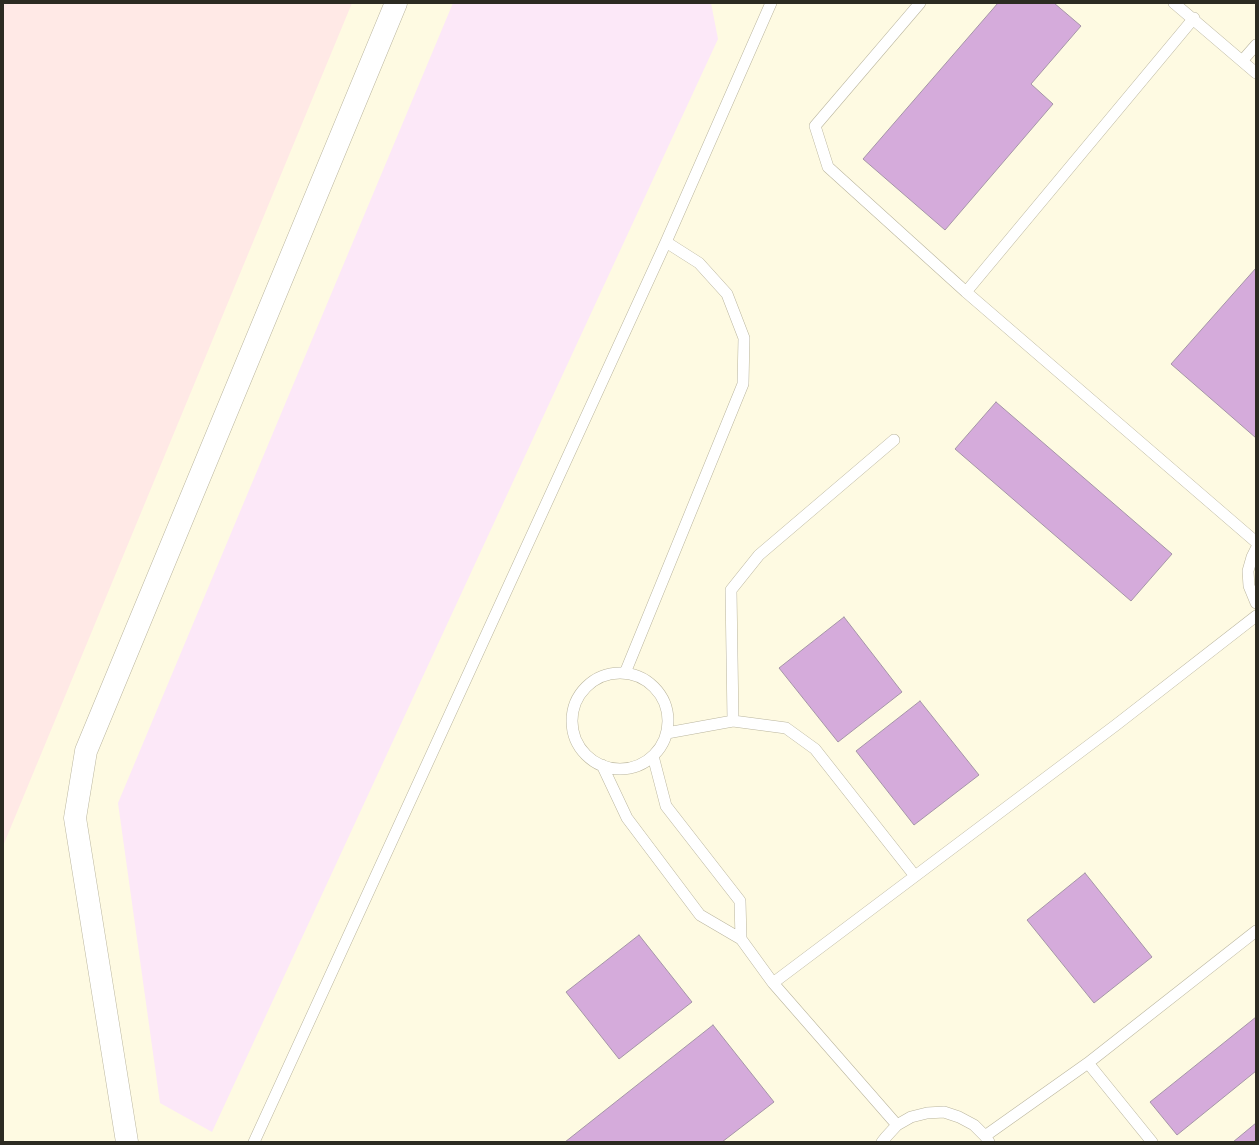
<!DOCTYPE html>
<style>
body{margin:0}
#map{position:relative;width:1259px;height:1145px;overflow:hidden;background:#fefae2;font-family:"Sofia Sans Condensed",sans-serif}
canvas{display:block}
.frame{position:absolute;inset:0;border:4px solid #2c2b22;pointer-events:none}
</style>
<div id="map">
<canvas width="1259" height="1145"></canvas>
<div class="frame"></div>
</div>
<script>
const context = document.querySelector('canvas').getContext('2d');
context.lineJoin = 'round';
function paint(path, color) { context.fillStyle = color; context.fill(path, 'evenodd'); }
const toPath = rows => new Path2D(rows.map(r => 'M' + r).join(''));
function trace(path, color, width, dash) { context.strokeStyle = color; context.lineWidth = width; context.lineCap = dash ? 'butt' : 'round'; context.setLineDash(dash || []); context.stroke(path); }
paint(toPath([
 [3,3,352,3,3,846]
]), '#ffe9e6');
paint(toPath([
 [453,3,711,3,718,39,212,1132,160,1103,118,803]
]), '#fce8f8');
const building = toPath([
 [998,3,1054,3,1081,26,1031,84,1053,104,945,230,863,159,998,3],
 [1256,268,1256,438,1171,364,1256,268],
 [996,402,1172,554,1131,601,955,449,996,402],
 [844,617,902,692,838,742,779,668,844,617],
 [920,701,979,775,914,825,856,751,920,701],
 [1085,873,1152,957,1094,1003,1027,920,1085,873],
 [639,935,692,1002,619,1059,566,992,639,935],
 [1256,1017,1256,1071,1177,1135,1150,1102,1256,1017],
 [713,1025,774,1102,722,1142,565,1142,713,1025],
 [1256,1123,1256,1142,1233,1142,1256,1123]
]);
paint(building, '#d5abdb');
trace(building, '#a595a7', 1);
const lane = toPath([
 [920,3,815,126,828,167,966,292,1256,542],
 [1174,3,1256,73],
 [1242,61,1256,45],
 [966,292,1194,18],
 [1256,549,1252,557,1248,571,1249,586,1256,603],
 '572 721a48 48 0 1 1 96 0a48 48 0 1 1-96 0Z',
 [625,673,743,384,744,338,727,294,699,263,666,242],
 [733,721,731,590,759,555,894,440],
 [667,733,733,721,786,728,815,749,915,876],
 [653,756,666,806,740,901,741,939],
 [602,765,627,818,700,915,741,939,773,983,897,1125],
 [773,983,1116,725,1256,616],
 [1088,1063,1152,1142],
 [985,1136,1088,1063,1256,931],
 [254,1142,666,242,771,3],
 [882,1142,886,1137,897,1125,911,1117,927,1113,944,1112,959,1117,974,1125,985,1136,989,1142]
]);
const street = toPath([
 [127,1142,75,818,86,751,396,3]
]);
trace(lane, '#bab59e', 12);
trace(street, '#bab59e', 23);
trace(lane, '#fff', 11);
trace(street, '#fff', 22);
</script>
